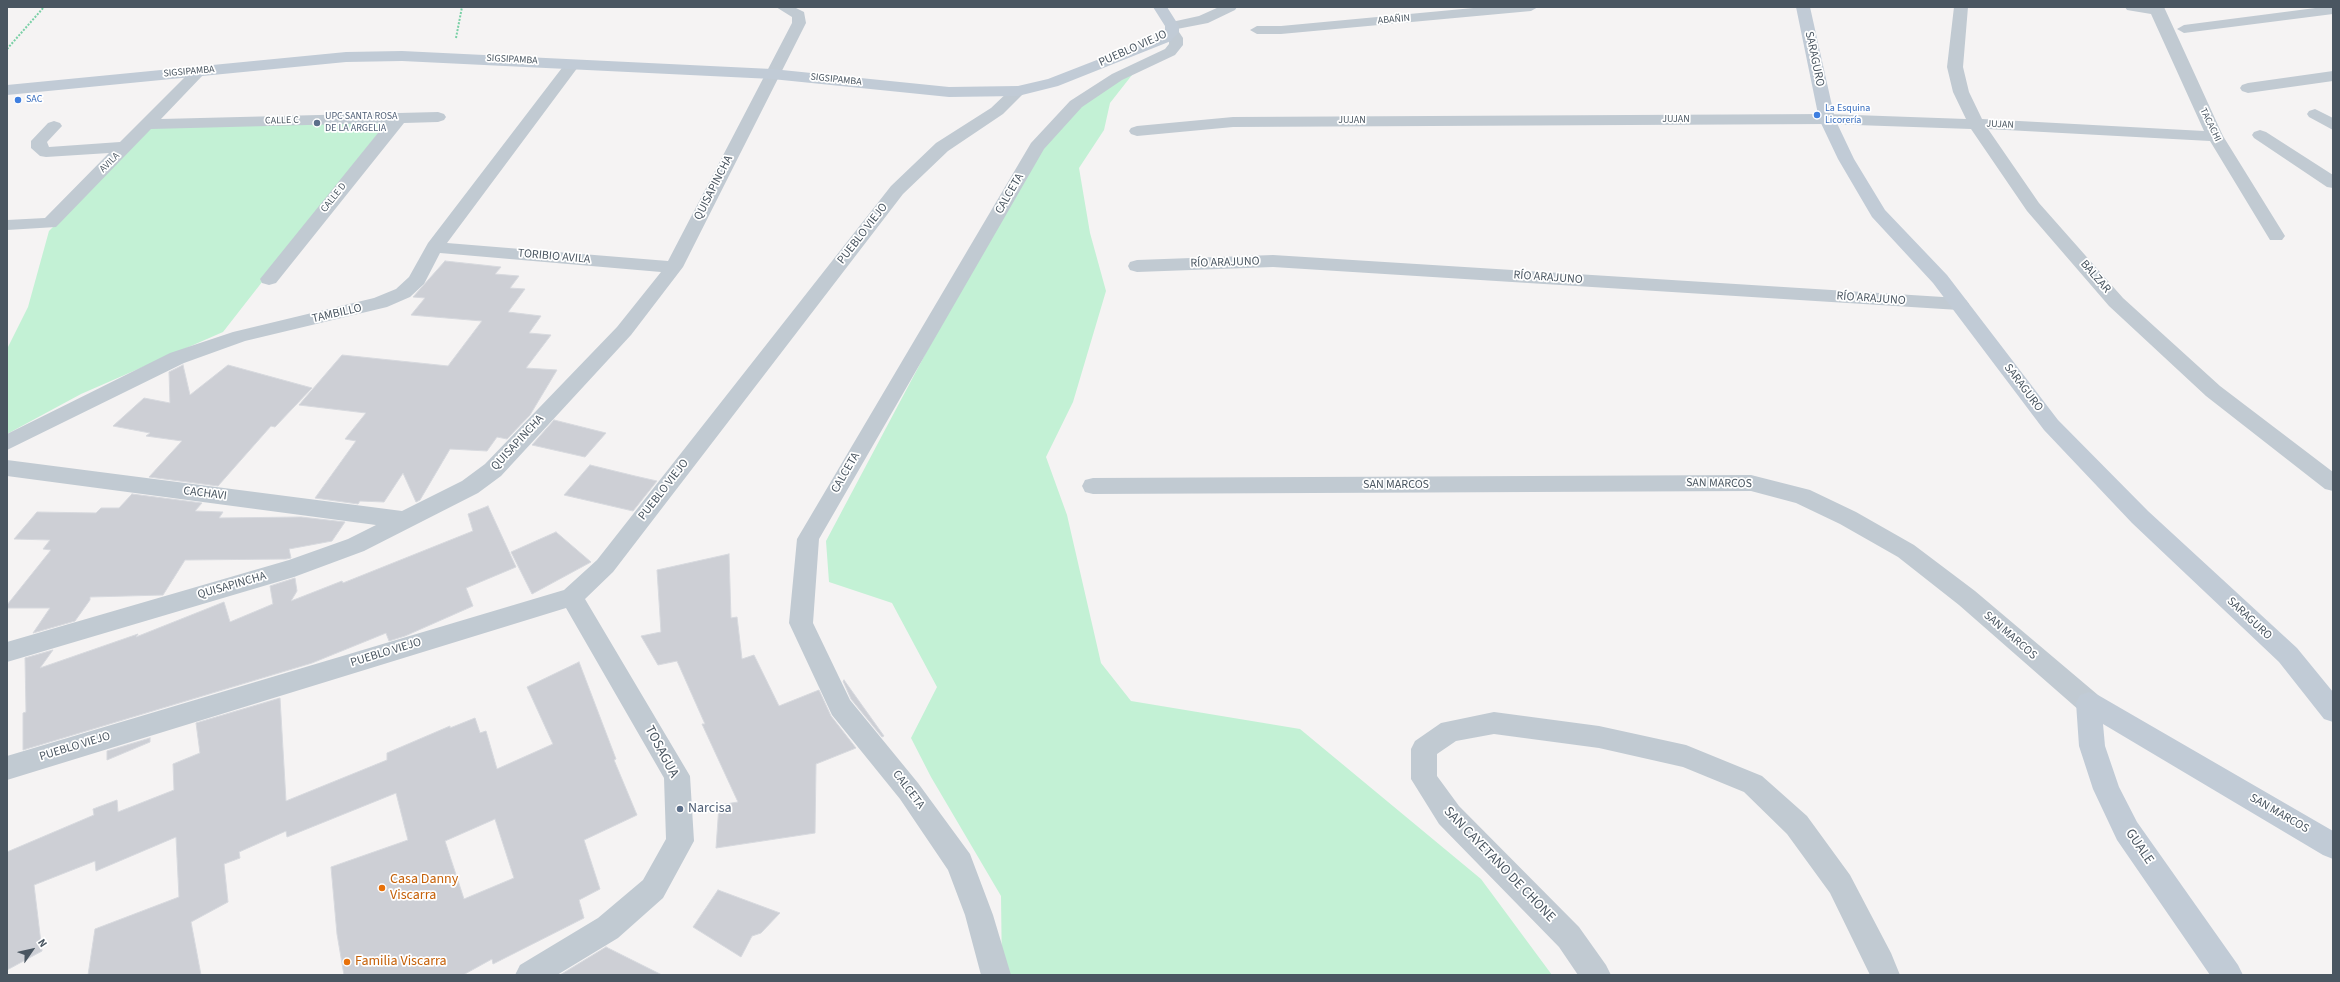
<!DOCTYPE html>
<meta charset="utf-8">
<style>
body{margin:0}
#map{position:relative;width:2340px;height:982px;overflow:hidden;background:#f5f3f3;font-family:"Source Sans 3",sans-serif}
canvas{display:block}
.frame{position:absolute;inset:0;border:8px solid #4a5661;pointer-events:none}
.north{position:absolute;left:12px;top:930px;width:40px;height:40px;-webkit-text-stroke:3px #fff;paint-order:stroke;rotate:56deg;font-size:11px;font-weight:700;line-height:16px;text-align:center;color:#4a5661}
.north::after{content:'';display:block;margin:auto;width:14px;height:18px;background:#4a5661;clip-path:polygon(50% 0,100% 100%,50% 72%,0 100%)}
</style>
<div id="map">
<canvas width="2340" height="982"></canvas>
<div class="frame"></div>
<div class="north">N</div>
</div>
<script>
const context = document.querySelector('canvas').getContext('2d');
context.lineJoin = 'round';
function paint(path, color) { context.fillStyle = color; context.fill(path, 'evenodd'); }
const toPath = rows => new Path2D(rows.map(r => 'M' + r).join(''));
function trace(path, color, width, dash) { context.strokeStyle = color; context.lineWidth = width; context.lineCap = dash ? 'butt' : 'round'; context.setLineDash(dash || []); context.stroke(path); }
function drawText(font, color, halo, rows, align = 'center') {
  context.font = font + ' "Source Sans 3",sans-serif'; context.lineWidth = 3.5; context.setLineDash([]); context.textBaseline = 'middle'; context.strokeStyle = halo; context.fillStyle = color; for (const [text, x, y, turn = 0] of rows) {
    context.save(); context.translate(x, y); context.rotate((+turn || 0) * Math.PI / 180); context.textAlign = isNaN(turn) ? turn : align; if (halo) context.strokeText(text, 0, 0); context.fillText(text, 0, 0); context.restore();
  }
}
paint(toPath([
 [1121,75,1132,75,1110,103,1104,130,1079,168,1090,233,1106,291,1073,402,1046,457,1067,515,1101,663,1131,701,1300,729,1481,879,1552,975,1002,975,1001,896,931,777,911,738,937,687,892,603,829,582,826,541,1022,172,1075,107],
 [387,122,223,332,81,394,7,434,7,349,28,307,49,231,152,127]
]), '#c3f1d5');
const building = toPath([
 [445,261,501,267,495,274,519,276,510,288,525,289,508,312,541,316,529,333,551,335,526,368,557,370,530,415,507,439,497,437,487,451,450,449,420,500,416,502,403,473,384,502,360,501,358,504,315,498,356,441,345,439,366,413,299,405,342,355,448,366,482,321,411,315,425,298,413,297,445,261],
 [183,365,190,395,228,365,312,388,275,427,271,426,218,486,149,477,182,441,146,436,150,433,113,426,144,398,170,403,169,372,183,365],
 [554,420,606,433,585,457,532,445,554,420],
 [590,465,635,476,657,481,633,511,564,495,590,465],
 [132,494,202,503,195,511,223,512,219,518,301,517,345,522,332,541,289,549,291,558,286,559,185,560,163,595,90,597,90,600,75,621,33,633,50,608,7,608,7,605,51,550,43,549,50,540,14,539,37,512,96,513,101,508,119,508,132,494],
 [488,506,516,567,466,588,473,606,405,636,389,641,386,633,312,663,23,750,23,713,26,712,25,658,53,650,40,668,138,634,136,637,224,602,230,622,273,604,270,586,295,578,297,591,291,601,342,581,343,583,473,531,468,514,488,506],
 [556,532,591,562,532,594,511,552,556,532],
 [729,554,731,618,737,617,742,659,754,655,779,706,819,690,831,716,856,748,816,764,815,833,716,848,719,805,738,802,702,724,705,724,677,661,658,665,641,636,661,632,657,570,729,554],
 [579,662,616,759,614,760,637,815,584,840,600,889,579,900,584,918,493,964,492,959,463,975,344,975,337,934,331,867,408,840,396,793,287,837,286,831,239,852,240,858,224,864,228,902,191,922,201,975,88,975,95,929,179,897,176,837,96,871,95,861,34,885,42,951,7,970,7,852,94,815,93,809,117,800,118,812,174,790,173,764,200,753,196,723,280,698,286,801,387,760,387,753,450,726,450,728,475,718,480,733,486,731,497,769,553,744,527,687,579,662],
 [495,819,514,878,464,899,445,841,495,819],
 [844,680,884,736,882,737,851,699,843,681,844,680],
 [150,738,150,742,107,760,107,751,150,738],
 [718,890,780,913,761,933,752,936,741,957,693,927,718,890],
 [606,947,662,975,560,975,606,947]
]);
paint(building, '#cdcfd5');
trace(building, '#d7d9de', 1);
trace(toPath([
 [456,38,462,7],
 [7,49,44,7]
]), '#7ad0a6', 2, [2, 1.5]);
paint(toPath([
 [776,7,794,7,804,12,806,23,683,267,631,335,501,476,478,493,364,551,294,577,7,662,7,642,289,560,348,539,376,525,7,476,7,460,402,511,462,481,485,464,617,327,661,272,440,253,424,284,410,297,387,307,245,341,184,363,7,450,7,434,170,353,233,332,374,298,396,289,409,277,428,243,568,60,578,60,581,63,447,243,668,261,792,23,792,17,776,7],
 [1219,7,1237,7,1235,10,1208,23,1177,29,1183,38,1183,45,1175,55,1122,80,1082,107,1044,149,819,539,813,623,850,700,918,783,970,854,993,915,1011,975,981,975,965,915,948,870,900,799,832,715,789,623,797,539,1031,143,1070,101,1112,74,1165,49,1169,44,1169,38,1165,32,1167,23,1199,16,1219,7],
 [1484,7,1538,7,1531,11,1281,34,1257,34,1250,30,1257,26,1281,26,1484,7],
 [1954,7,1968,7,1963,67,1969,92,1982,119,2204,131,2151,14,2127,10,2125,7,2164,7,2223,136,2285,236,2282,240,2270,240,2210,141,1988,129,2039,203,2123,298,2220,386,2333,472,2333,491,2325,489,2206,396,2109,306,2027,211,1971,129,1827,124,1233,127,1137,136,1131,134,1129,131,1131,128,1137,126,1233,117,1827,114,1966,119,1953,92,1947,67,1954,7],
 [2323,7,2333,7,2333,14,2184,33,2177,29,2184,25,2323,7],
 [199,66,207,71,204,74,161,119,438,112,444,114,446,117,444,120,438,122,404,123,276,283,269,285,262,283,260,279,386,123,151,129,56,227,7,230,7,220,45,218,109,153,46,157,40,156,31,148,31,141,48,123,54,121,60,123,62,126,47,142,49,147,120,142,194,68,199,66],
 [2333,71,2333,81,2248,93,2242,91,2240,88,2242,85,2248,83,2333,71],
 [1018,86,1024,88,1026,91,1003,114,948,151,903,194,613,572,585,599,690,776,694,841,663,898,618,938,557,975,515,975,520,965,598,918,643,880,666,839,664,778,566,608,7,780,7,756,564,590,597,560,891,186,936,143,991,108,1012,88,1018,86],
 [2315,109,2333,118,2333,130,2309,117,2307,114,2309,111,2315,109],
 [2260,130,2266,132,2333,175,2333,188,2327,187,2254,138,2252,135,2254,132,2260,130],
 [1273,255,1959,298,1966,300,1969,304,1966,308,1959,310,1273,267,1137,272,1130,270,1128,266,1130,262,1137,260,1273,255],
 [1751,475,1810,490,1856,512,1914,545,1975,591,2098,695,2102,703,2098,711,2089,714,2080,711,1959,605,1898,557,1840,524,1796,503,1751,491,1093,494,1085,492,1082,486,1085,480,1093,478,1751,475],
 [1494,712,1599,726,1686,745,1762,776,1807,816,1850,875,1891,953,1900,975,1870,975,1830,893,1787,834,1744,792,1683,767,1599,748,1494,734,1456,741,1437,754,1437,776,1459,806,1579,927,1606,965,1611,975,1578,975,1559,947,1439,824,1411,779,1411,749,1415,741,1441,723,1494,712]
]), '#c1cad2');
paint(toPath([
 [1153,7,1167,7,1179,26,1179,32,1171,41,1058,86,1018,96,949,97,772,79,402,61,346,62,7,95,7,85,346,52,402,51,772,69,949,87,1018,86,1048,79,1161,35,1165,31,1165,26,1153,7],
 [1796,7,1810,7,1835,119,1854,159,1885,210,1947,275,2058,420,2148,511,2297,648,2333,692,2333,722,2324,719,2279,662,2132,523,2044,430,1933,283,1872,217,1838,159,1819,119,1796,7],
 [2089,692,2098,695,2333,831,2333,859,2323,855,2103,724,2105,746,2119,787,2137,822,2238,965,2243,975,2210,975,2117,840,2093,789,2079,746,2076,703,2080,695,2089,692]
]), '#c1cbd6');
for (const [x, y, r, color] of [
 [18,100,4,"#3f7fe0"],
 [1817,115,4,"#3f7fe0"],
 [317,123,4,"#5c6f8a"],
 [680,809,4,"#5c6f8a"],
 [382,888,4,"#e8710a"],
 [347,962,4,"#e8710a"]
]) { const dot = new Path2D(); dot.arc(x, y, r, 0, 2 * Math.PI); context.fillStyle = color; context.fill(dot); trace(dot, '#fff', 1.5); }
drawText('10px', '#4a5661', '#fff', [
 ["ABAÑIN",1394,20,-5],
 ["SIGSIPAMBA",512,60,3],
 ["SIGSIPAMBA",189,72,-5],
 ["SIGSIPAMBA",836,80,6],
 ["JUJAN",1676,120],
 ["CALLE C",282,121,-1],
 ["JUJAN",1352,121],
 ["JUJAN",2000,125,3],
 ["TACACHI",2210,125,64],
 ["AVILA",110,163,-45],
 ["CALLE D",334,198,-51]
]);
drawText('10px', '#366cbe', '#fff', [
 ["SAC",26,100],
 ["La Esquina",1825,109],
 ["Licorería",1825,121]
], 'left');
drawText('10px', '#4e5e75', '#fff', [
 ["UPC SANTA ROSA",325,117],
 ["DE LA ARGELIA",325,129]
], 'left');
drawText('12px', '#4a5661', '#fff', [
 ["PUEBLO VIEJO",1133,49,-24],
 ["SARAGURO",1814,59,78],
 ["QUISAPINCHA",714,188,-63],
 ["CALCETA",1010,194,-60],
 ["PUEBLO VIEJO",863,234,-52],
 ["TORIBIO AVILA",554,257,5],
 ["RÍO ARAJUNO",1225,263,-2],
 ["BALZAR",2095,277,49],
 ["RÍO ARAJUNO",1548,278,4],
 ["RÍO ARAJUNO",1871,299,4],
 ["TAMBILLO",337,314,-13],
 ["SARAGURO",2023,388,53],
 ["QUISAPINCHA",518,443,-47],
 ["CALCETA",846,473,-60],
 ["SAN MARCOS",1719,484,1],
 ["SAN MARCOS",1396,485],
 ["PUEBLO VIEJO",664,490,-52],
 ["CACHAVI",205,494,7],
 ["QUISAPINCHA",232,586,-16],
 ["SARAGURO",2249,619,43],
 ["SAN MARCOS",2010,636,41],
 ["PUEBLO VIEJO",386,653,-17],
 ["PUEBLO VIEJO",75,747,-17],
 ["CALCETA",908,790,53],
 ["SAN MARCOS",2279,814,30]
]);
drawText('14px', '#4a5661', '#fff', [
 ["TOSAGUA",661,752,62],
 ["GUALE",2139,847,56],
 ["SAN CAYETANO DE CHONE",1499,865,46]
]);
drawText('14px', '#4e5e75', '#fff', [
 ["Narcisa",688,809]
], 'left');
drawText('14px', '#c56008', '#fff', [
 ["Casa Danny",390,880],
 ["Viscarra",390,896],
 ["Familia Viscarra",355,962]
], 'left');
</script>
